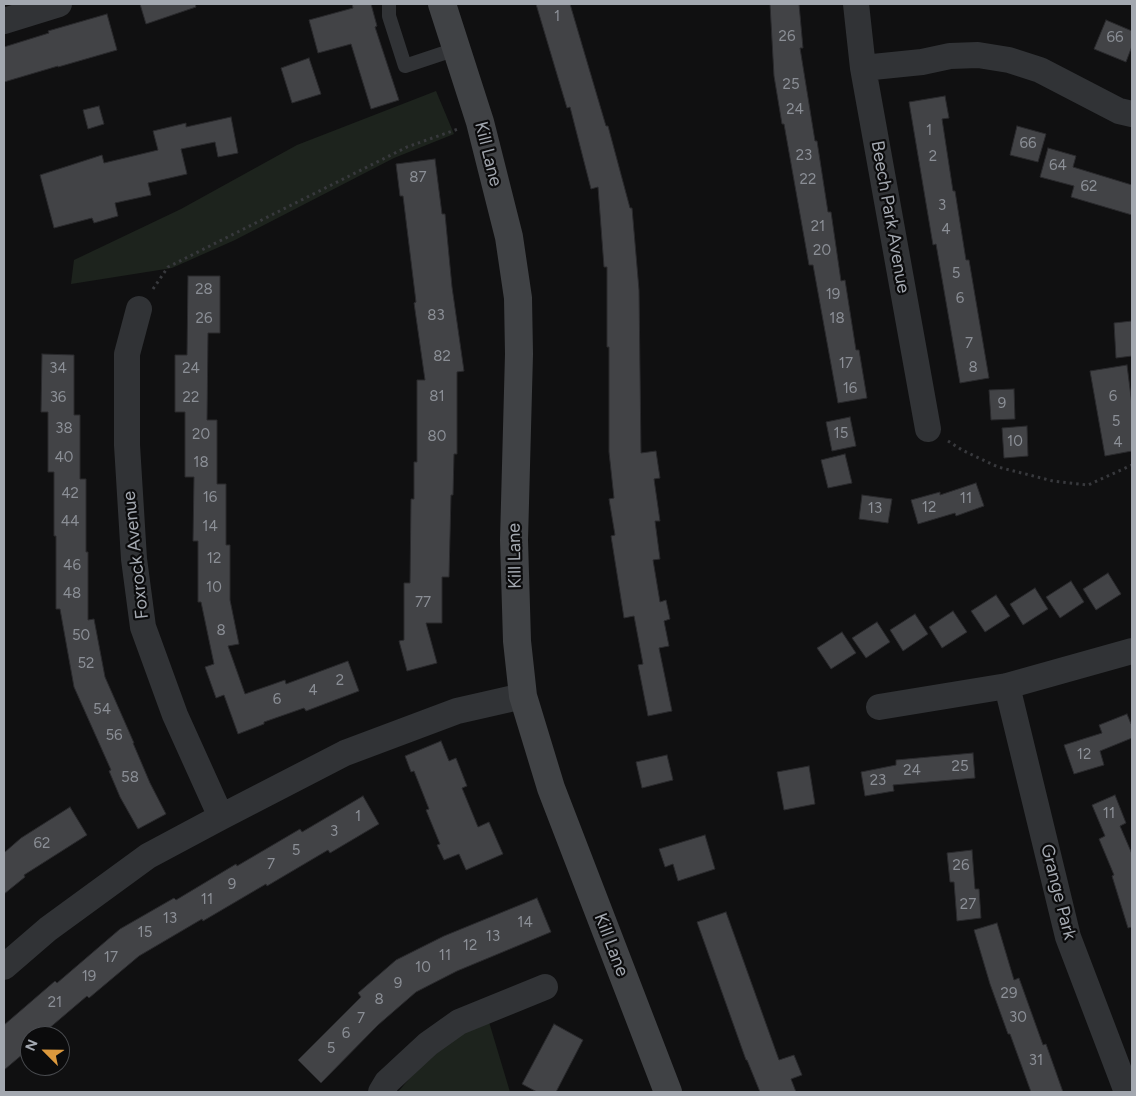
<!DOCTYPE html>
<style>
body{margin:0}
#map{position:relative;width:1136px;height:1096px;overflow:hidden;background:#101011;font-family:Figtree,sans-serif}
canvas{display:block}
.frame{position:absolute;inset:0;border:5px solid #a3a8b0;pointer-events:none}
.north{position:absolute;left:20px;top:1026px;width:50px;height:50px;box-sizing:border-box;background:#0b0b0c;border:1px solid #484a4e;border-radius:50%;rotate:293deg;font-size:14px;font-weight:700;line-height:20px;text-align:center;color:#a3a8b0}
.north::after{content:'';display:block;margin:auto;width:18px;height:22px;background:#dc993d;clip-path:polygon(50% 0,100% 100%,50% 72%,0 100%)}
</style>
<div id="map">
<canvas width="1136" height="1096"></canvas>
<div class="frame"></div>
<div class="north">N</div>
</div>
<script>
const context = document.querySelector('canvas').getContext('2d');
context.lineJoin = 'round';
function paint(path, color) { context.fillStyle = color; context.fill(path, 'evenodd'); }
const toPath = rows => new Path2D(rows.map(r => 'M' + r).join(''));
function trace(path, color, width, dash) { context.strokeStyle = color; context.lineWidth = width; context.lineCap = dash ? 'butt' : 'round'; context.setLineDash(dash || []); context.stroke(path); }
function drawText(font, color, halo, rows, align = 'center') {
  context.font = font + ' Figtree,sans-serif'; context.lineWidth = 4.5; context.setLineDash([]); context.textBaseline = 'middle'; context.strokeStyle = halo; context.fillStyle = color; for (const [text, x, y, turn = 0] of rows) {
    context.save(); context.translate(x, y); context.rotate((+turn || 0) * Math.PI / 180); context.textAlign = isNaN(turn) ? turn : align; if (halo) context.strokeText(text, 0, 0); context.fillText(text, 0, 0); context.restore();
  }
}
paint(toPath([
 [436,91,454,134,394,158,235,240,172,268,71,284,74,260,181,209,297,145],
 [489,1022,510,1092,398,1092,420,1066,433,1045]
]), '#1d231d');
const building = toPath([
 [140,4,195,4,196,7,146,24,140,4],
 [352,4,371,4,377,26,375,27,399,100,371,109,351,44,318,53,309,20,353,8,352,4],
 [536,4,570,4,606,126,608,126,630,208,632,208,639,290,641,453,656,451,660,478,654,479,660,521,655,521,660,559,653,560,660,602,666,600,670,619,664,621,669,646,659,648,672,711,648,716,638,665,643,664,634,616,624,618,611,536,615,535,609,499,614,498,609,452,609,347,607,347,607,267,604,267,598,187,591,189,570,107,567,108,536,4],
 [770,4,799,4,803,48,800,48,815,141,817,141,828,212,831,212,841,281,845,280,856,350,859,350,867,398,838,403,813,265,809,265,784,124,782,124,774,76,770,4],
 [107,14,117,50,58,67,58,66,4,82,4,47,49,33,48,31,107,14],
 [1106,20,1132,31,1132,46,1126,62,1094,49,1106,20],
 [309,58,321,94,292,103,281,68,309,58],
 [945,96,949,118,942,119,953,191,955,191,966,260,969,260,989,378,960,383,936,244,933,245,909,102,945,96],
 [99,106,104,124,88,129,83,110,99,106],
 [231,117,238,153,218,157,215,142,181,149,187,174,148,183,151,195,115,203,118,216,94,223,92,218,54,228,40,175,102,155,104,163,158,150,153,131,186,123,186,127,231,117],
 [1017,126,1046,134,1038,162,1010,155,1017,126],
 [1048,148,1076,156,1073,167,1132,185,1132,215,1071,197,1074,186,1040,177,1048,148],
 [435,159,442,214,445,214,452,287,464,371,457,372,457,454,454,454,453,495,451,495,449,577,442,577,442,623,426,623,437,663,407,671,399,641,404,640,404,583,410,583,411,499,414,499,414,462,417,462,417,380,425,380,414,303,416,302,403,196,400,196,396,164,435,159],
 [188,276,220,276,220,333,208,333,207,420,217,420,217,484,226,484,226,545,230,545,230,600,239,644,228,646,245,694,285,680,286,684,348,661,359,691,306,711,304,708,264,722,264,724,238,734,224,695,216,698,205,667,214,664,201,602,198,602,198,541,193,541,194,477,185,477,185,412,175,412,175,355,187,355,188,276],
 [1132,321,1132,356,1116,358,1114,323,1132,321],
 [42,354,74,355,74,415,80,415,80,479,86,479,86,552,88,552,88,620,94,619,105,677,134,743,133,743,150,783,166,814,138,829,120,797,109,771,111,770,74,687,60,609,56,609,56,536,54,536,54,472,48,472,48,412,41,412,42,354],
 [1127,365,1132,405,1132,451,1105,456,1090,371,1127,365],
 [1014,389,1015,419,991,420,989,390,1014,389],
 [850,417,856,446,832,451,826,422,850,417],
 [1027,426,1028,456,1004,458,1002,428,1027,426],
 [845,454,852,483,828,488,821,460,845,454],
 [976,483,984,506,956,516,955,513,918,524,911,500,940,492,940,495,976,483],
 [862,495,892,499,888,523,859,519,862,495],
 [1108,573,1121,594,1096,610,1083,589,1108,573],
 [1071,581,1084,602,1060,618,1046,597,1071,581],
 [1035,588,1048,609,1023,625,1010,604,1035,588],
 [996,595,1010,616,985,632,971,611,996,595],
 [953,611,967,632,942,648,929,627,953,611],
 [915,614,928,634,903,651,890,630,915,614],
 [877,622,890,642,866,658,852,638,877,622],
 [842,632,856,653,831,669,817,648,842,632],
 [1127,714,1131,724,1132,724,1132,738,1100,751,1104,765,1074,774,1064,745,1102,733,1099,725,1127,714],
 [441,741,449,761,456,758,467,786,462,788,478,827,489,822,503,854,466,870,459,854,444,860,437,845,440,844,426,810,429,809,414,771,411,772,405,756,441,741],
 [973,753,975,778,893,785,894,791,865,796,861,772,896,765,896,760,973,753],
 [667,755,673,780,642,788,636,762,667,755],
 [809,766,815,804,784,810,777,772,809,766],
 [1115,795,1126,823,1120,826,1132,854,1132,927,1128,928,1112,876,1114,875,1099,839,1105,836,1092,805,1115,795],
 [363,796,379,824,330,853,328,850,267,886,266,884,203,921,202,919,139,956,89,998,87,996,40,1036,30,1036,30,1048,4,1070,4,1025,55,981,57,983,120,929,174,898,176,900,236,864,237,866,300,829,302,832,363,796],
 [70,807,87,835,24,875,25,877,4,894,4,850,5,852,21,838,70,807],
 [705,835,715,869,678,881,673,864,665,867,659,849,705,835],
 [972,850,975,889,979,889,981,918,957,921,954,882,950,882,947,853,972,850],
 [537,898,551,932,457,971,416,992,378,1025,321,1083,298,1060,361,997,358,993,396,960,444,936,537,898],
 [726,912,779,1060,794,1055,802,1075,791,1079,796,1092,760,1092,747,1060,746,1060,697,922,726,912],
 [997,923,1014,980,1019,978,1043,1045,1046,1044,1063,1092,1031,1092,1010,1034,1008,1034,990,984,974,930,997,923],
 [554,1024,583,1040,556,1092,537,1092,522,1084,554,1024]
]);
paint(building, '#424346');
trace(building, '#2a2a2d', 1);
trace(toPath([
 [153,289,168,267,407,147,458,129],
 [948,441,962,450,998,467,1053,481,1088,485,1132,465]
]), '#38393d', 3, [2.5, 4]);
trace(toPath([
 [389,4,389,16,405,66,456,49]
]), '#313336', 14);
trace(toPath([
 [856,4,863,68,928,429],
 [4,21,59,4],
 [863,68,922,62,950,56,978,55,1009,60,1040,70,1119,111,1132,114],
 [139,309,127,354,127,445,134,559,143,627,175,715,221,817],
 [1007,686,1068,937,1127,1092],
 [879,707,1007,686,1132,651],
 [4,967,48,929,148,856,221,817,345,753,457,711,523,696],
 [381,1092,387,1082,428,1044,459,1022,545,987]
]), '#313336', 26);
trace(toPath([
 [442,4,480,122,509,237,518,298,519,354,514,540,517,641,523,696,551,788,668,1092]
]), '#404245', 28);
drawText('15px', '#8b8f96', null, [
 ["1",557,17],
 ["26",787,37],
 ["66",1115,38],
 ["25",791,85],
 ["24",795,110],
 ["1",929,131],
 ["66",1028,144],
 ["23",804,156],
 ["2",933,157],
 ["64",1058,166],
 ["87",418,178],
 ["22",808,180],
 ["62",1089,187],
 ["3",942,206],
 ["21",818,227],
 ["4",946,230],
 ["20",822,251],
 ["5",956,274],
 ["28",204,290],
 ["19",833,295],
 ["6",960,299],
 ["83",436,316],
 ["26",204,319],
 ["18",837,319],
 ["7",969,344],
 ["82",442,357],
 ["17",846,364],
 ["8",973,368],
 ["34",58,369],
 ["24",191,369],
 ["16",850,389],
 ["81",437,397],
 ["6",1113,397],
 ["36",58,398],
 ["22",191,398],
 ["9",1002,404],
 ["5",1116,422],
 ["38",64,429],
 ["15",841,434],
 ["20",201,435],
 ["80",437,437],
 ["10",1015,442],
 ["4",1118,443],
 ["40",64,458],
 ["18",201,463],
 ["42",70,494],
 ["16",210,498],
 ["11",966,499],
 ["12",929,508],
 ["13",875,509],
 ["44",70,522],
 ["14",210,527],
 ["12",214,559],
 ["46",72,566],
 ["10",214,588],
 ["48",72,594],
 ["77",423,603],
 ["8",221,631],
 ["50",81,636],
 ["52",86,664],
 ["2",340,681],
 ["4",313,691],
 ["6",277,700],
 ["54",102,710],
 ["56",114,736],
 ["12",1084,755],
 ["25",960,767],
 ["24",912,771],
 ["58",130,778],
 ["23",878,781],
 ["11",1109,814],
 ["1",358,817],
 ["3",334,832],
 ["62",42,844],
 ["5",296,851],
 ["7",271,865],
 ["26",961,866],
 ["9",232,885],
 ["11",207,900],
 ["27",968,905],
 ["13",170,919],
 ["14",525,923],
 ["15",145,933],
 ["13",493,937],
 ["12",470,946],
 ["11",445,956],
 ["17",111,958],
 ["10",423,968],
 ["19",89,977],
 ["9",398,984],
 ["29",1009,994],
 ["8",379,1000],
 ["21",55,1003],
 ["30",1018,1018],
 ["7",361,1019],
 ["6",346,1034],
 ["5",331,1049],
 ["31",1036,1061]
]);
drawText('18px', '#a3a8b0', '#0b0b0c', [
 ["Kill Lane",488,154,76],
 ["Beech Park Avenue",890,217,80],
 ["Foxrock Avenue",136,555,-96],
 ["Kill Lane",515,556,-91],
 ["Grange Park",1058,892,76],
 ["Kill Lane",611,945,69]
]);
</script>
